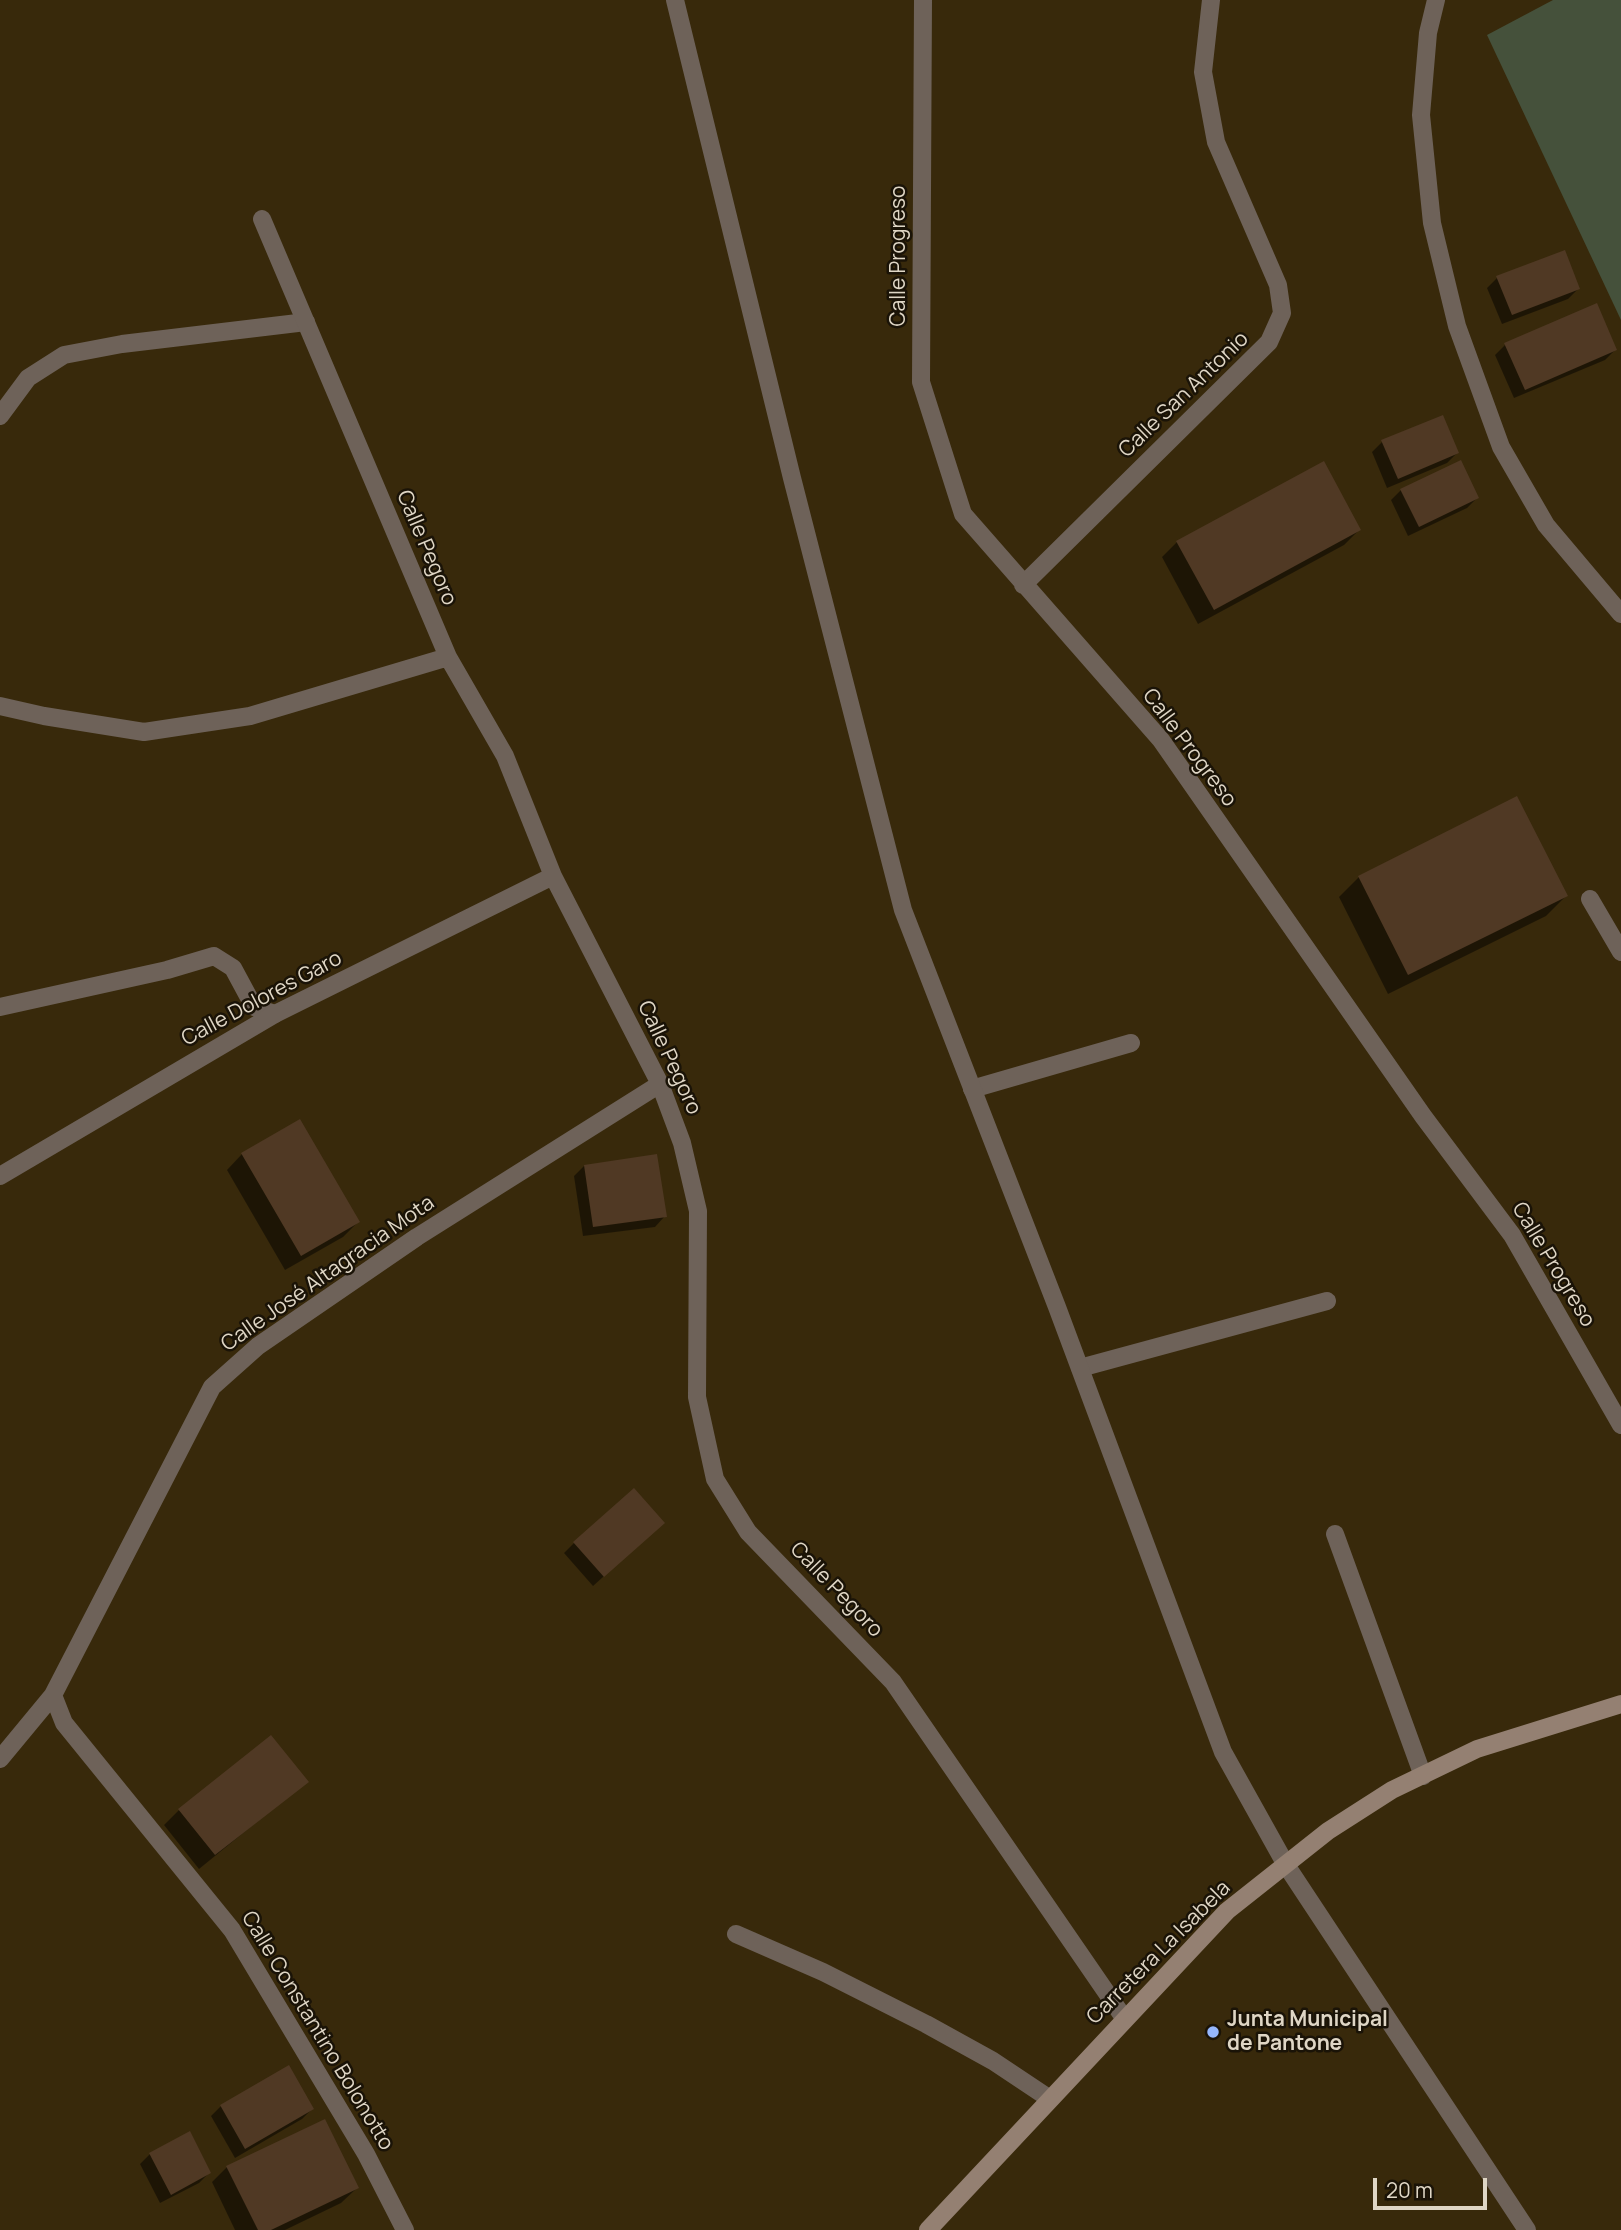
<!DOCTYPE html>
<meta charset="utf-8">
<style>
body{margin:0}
#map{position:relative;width:1621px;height:2230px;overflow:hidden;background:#38290b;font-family:Manrope,sans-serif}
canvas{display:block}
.scale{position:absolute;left:1373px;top:2178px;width:114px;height:32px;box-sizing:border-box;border:4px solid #dfd6c5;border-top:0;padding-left:9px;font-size:21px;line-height:24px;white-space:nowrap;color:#dfd6c5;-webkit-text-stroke:5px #1a1307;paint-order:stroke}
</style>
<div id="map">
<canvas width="1621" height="2230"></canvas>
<div class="scale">20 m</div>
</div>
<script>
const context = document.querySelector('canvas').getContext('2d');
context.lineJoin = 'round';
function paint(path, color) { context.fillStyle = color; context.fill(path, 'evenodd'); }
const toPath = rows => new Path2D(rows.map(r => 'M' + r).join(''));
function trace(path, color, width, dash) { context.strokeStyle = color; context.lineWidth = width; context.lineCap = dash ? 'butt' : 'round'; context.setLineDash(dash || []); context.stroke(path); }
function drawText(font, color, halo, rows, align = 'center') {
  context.font = font + ' Manrope,sans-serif'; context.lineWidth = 5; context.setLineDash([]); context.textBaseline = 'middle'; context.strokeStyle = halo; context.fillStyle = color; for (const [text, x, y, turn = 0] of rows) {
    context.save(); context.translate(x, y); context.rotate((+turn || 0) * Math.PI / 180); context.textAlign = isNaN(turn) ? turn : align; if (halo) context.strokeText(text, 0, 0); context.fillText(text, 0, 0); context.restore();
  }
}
paint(toPath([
 [1553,0,1621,0,1621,320,1487,35]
]), '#45513b');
paint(toPath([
 [1497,278,1578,289,1568,299,1502,324,1487,288],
 [1505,345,1615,350,1605,360,1514,398,1495,355],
 [1382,442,1457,453,1447,463,1387,488,1372,452],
 [1401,490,1477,498,1467,508,1408,536,1391,500],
 [1359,530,1344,545,1198,624,1162,557,1177,542],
 [1359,877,1566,896,1546,916,1388,994,1339,897],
 [242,1154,358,1222,343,1237,285,1270,227,1170],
 [584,1166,665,1216,655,1227,583,1236,574,1176],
 [652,1533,593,1586,564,1553,574,1543],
 [307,1781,199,1869,164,1825,179,1810],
 [221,2106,312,2109,302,2119,235,2158,211,2116],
 [150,2154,209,2173,199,2183,160,2203,140,2164],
 [227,2167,357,2188,341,2203,285,2230,235,2230,212,2182]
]), '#0007');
paint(toPath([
 [1565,250,1580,289,1512,315,1496,276],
 [1597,303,1617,350,1525,390,1504,343],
 [1443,415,1459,453,1398,479,1381,440],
 [1461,460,1479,498,1419,527,1400,489],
 [1324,461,1361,530,1214,610,1176,541],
 [1517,796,1568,896,1408,975,1358,876],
 [300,1119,360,1222,301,1256,241,1153],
 [657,1154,667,1217,593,1227,584,1165],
 [634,1488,665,1523,604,1577,573,1542],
 [271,1735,309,1782,215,1855,178,1809],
 [289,2065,314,2109,245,2149,220,2105],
 [325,2119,359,2188,271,2230,258,2230,226,2166],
 [190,2131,211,2173,171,2195,149,2153]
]), '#503924');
trace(toPath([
 [0,416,28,378,64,355,122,344,306,322],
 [0,1007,167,970,214,956,233,968,254,1007,275,1014],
 [972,1089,1131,1043],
 [1080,1368,1327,1301],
 [1335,1534,1423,1776]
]), '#6e6259', 18);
trace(toPath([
 [675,0,792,478,903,910,1057,1307,1223,1752,1286,1865,1527,2230],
 [923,0,921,382,963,514,1161,740,1423,1116,1512,1235,1621,1425],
 [1436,0,1428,33,1421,115,1432,223,1457,326,1501,447,1546,525,1621,614],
 [262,219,448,657,505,756,553,876,660,1084,682,1143,698,1211,697,1397,715,1479,748,1532,893,1682,1124,2018],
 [1023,585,1269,342,1282,313,1278,285,1216,142,1203,72,1211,0],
 [0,706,44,716,144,732,250,716,448,657],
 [1590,899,1621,952],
 [0,1176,275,1014,553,876],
 [53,1695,64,1723,232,1930,366,2154,405,2230],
 [0,1759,53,1695,212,1387,258,1346,417,1237,660,1084],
 [736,1934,823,1972,926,2024,993,2061,1050,2099]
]), '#6e6259', 18);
trace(toPath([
 [928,2230,1227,1911,1328,1831,1392,1790,1477,1749,1621,1704]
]), '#948072', 18);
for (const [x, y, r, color] of [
 [1213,2032,7,"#95b6fd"]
]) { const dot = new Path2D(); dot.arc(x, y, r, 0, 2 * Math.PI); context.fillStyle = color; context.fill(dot); trace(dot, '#1a1307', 2.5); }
drawText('21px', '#dfd6c5', '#1a1307', [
 ["Calle Progreso",899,256,-90],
 ["Calle San Antonio",1184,395,-44],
 ["Calle Pegoro",426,548,67],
 ["Calle Progreso",1189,748,53],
 ["Calle Dolores Garo",262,999,-28],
 ["Calle Pegoro",669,1058,65],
 ["Calle Progreso",1553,1265,59],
 ["Calle José Altagracia Mota",328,1274,-35],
 ["Calle Pegoro",836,1590,46],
 ["Carretera La Isabela",1159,1953,-45],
 ["Calle Constantino Bolonotto",317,2031,59]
]);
drawText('bold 21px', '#dfd6c5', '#1a1307', [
 ["Junta Municipal",1227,2020],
 ["de Pantone",1227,2044]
], 'left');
</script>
